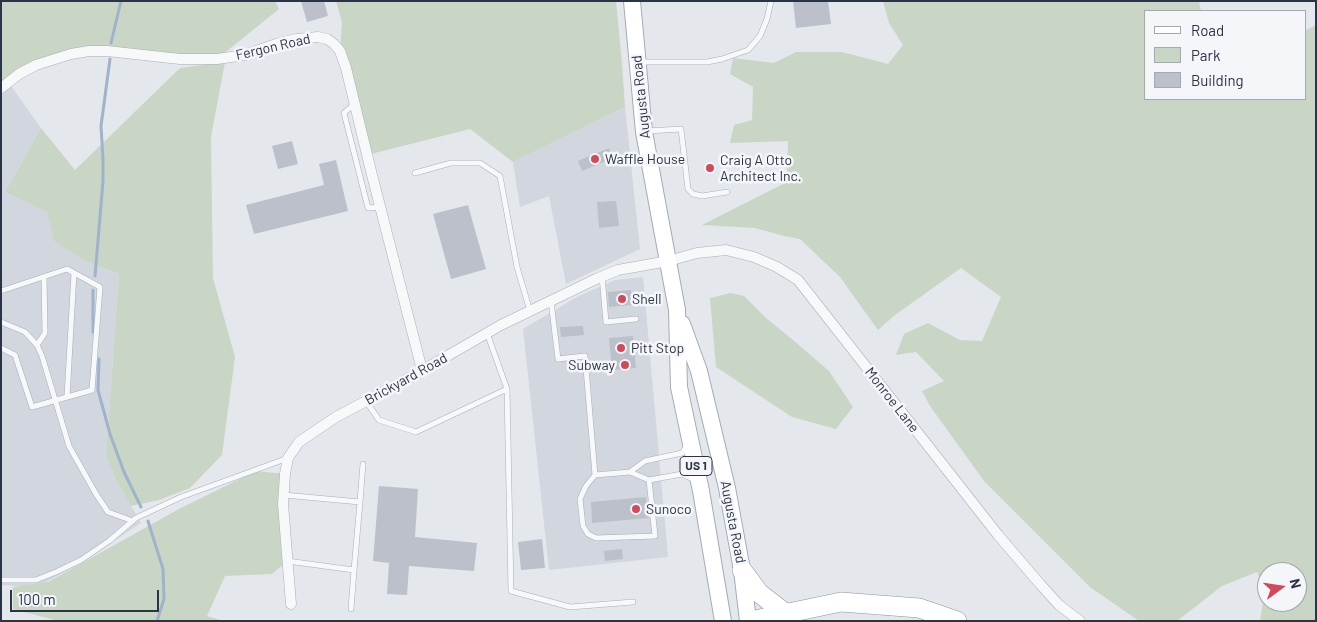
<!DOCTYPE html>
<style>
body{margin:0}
#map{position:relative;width:1317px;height:622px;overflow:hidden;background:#e4e7ec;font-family:Barlow,sans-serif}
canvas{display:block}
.frame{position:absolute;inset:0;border:2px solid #2b3445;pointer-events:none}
.legend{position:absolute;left:1144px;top:10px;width:162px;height:90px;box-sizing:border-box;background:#f4f6f9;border:1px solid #a4a8b1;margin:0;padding:6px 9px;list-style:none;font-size:15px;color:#2b3445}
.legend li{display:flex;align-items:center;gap:10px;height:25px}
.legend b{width:25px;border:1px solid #a4a8b1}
.north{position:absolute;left:1257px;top:562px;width:50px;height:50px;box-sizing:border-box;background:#f4f6f9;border:1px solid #a4a8b1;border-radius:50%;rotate:76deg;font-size:14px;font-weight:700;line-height:20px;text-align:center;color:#2b3445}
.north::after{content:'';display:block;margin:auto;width:18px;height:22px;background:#d1495b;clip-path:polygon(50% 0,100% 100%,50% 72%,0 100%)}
.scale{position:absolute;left:10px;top:590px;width:149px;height:22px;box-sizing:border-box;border:2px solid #2b3445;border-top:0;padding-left:6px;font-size:15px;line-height:18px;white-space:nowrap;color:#2b3445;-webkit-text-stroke:4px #f4f6f9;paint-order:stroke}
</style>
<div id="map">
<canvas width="1317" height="622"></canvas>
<div class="frame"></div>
<ul class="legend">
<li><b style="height:6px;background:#fff"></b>Road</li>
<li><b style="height:14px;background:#c9d6c5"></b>Park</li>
<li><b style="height:14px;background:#bbc0ca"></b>Building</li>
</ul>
<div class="north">N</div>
<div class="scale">100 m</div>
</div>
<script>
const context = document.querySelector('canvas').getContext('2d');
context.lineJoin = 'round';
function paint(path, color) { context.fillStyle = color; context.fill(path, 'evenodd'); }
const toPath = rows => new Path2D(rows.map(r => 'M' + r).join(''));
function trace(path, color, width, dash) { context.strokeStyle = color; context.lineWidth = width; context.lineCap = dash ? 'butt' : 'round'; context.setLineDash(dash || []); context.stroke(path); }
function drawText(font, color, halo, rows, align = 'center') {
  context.font = font + ' Barlow,sans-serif'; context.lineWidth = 5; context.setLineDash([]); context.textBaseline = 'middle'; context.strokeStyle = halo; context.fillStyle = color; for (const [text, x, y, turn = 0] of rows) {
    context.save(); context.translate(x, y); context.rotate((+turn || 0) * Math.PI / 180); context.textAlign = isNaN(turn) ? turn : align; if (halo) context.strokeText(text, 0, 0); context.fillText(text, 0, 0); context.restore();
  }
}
paint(toPath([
 [6,79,41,128,5,192,48,212,88,262,119,274,106,455,116,480,141,523,81,563,37,587,1,585,1,82],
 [625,107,640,249,566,284,549,196,520,207,513,162],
 [643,277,668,557,549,570,523,329,577,297,615,280]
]), '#d2d6de');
paint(toPath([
 [1,1,275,1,279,9,217,59,107,51,36,65,1,88],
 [336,1,616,1,622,64,625,107,513,162,470,129,367,155,340,51,342,22],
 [883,1,1199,1,1201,11,1146,11,1146,99,1306,99,1306,30,1316,25,1316,621,1260,621,1265,589,1257,572,1222,586,1177,621,1139,621,1090,587,984,481,930,406,922,391,944,381,916,352,896,355,904,334,928,323,960,340,982,341,1001,297,961,268,895,315,878,330,840,277,800,239,784,236,755,228,702,225,787,182,788,141,730,143,734,125,752,120,753,87,730,74,733,58,774,63,796,52,842,52,888,64,903,45,889,23],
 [1267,572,1297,572,1297,602,1267,602],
 [225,62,211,137,213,278,235,357,222,455,190,488,159,500,131,506,116,480,106,455,119,274,88,262,55,242,47,212,5,192,41,128,75,170,180,68],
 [731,293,744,296,766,318,793,340,829,371,853,407,836,429,792,417,716,367,710,298],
 [256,471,285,474,287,561,272,574,225,576,207,616,224,621,58,621,13,609,13,587,48,582,179,509]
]), '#c9d6c5');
trace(toPath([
 [111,43,121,1],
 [95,276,103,181,103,159,101,126,110,59],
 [93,332,93,290],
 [99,359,98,390,110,434,124,472,141,507],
 [148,521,163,569,164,599,157,621]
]), '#9fb4cc', 3);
paint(toPath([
 [301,1,324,1,328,16,307,22],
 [793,1,828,1,831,24,796,28],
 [292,141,298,164,278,169,272,146],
 [609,148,613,158,582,171,578,161],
 [336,160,348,211,254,234,246,205,324,185,319,164],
 [616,201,619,226,599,228,597,202],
 [468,205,486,269,451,279,433,214],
 [631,290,632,305,609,307,608,292],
 [583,326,584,335,561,337,560,327],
 [633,336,636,368,612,370,609,338],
 [379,486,418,489,415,537,477,543,474,571,409,566,407,595,387,594,389,563,373,561],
 [646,497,649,518,592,523,591,502],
 [542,539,545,568,521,570,518,542],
 [622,549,623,559,605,561,604,551]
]), '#bbc0ca');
const lane = toPath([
 [640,62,707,62,722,59,748,50,760,36,767,19,771,1],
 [354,104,344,113,368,208,380,207],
 [647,131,681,129,688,189,693,194,702,196,727,192],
 [415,173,451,163,480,163,500,176,517,267,530,311],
 [602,276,606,322,636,319],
 [1,291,67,269,100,287,92,390,32,407,15,355,1,348],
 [551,301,558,359,585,356,595,475,630,472,649,480,682,474,695,480],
 [1,322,25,332,37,345,42,356,69,446,96,494,108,512,133,521],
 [37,345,45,333,44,277],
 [507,389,511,591,570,607,633,602],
 [67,397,74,273],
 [366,401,379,420,416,432,507,389,487,333],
 [630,472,645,461,682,453,688,444],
 [595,475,586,486,580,499,583,526,588,534,596,538,655,536,649,480],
 [284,495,360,502,354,570,287,561],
 [360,502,363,464],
 [1,580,36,580,56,572,81,560,109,541,136,518,181,497,288,458],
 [351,609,354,570]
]);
const street = toPath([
 [1,88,19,74,36,65,71,54,89,51,107,51,180,59,217,59,245,55,279,43,297,39,318,37,327,39,334,44,340,51,346,68,371,171,422,370],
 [291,604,283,504,285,474,288,458,299,442,336,417,404,381,501,325,596,279,618,270,668,261,697,253,726,250,754,257,777,267,798,280,998,535,1040,584,1059,605,1080,621]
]);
const primary = toPath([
 [632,1,644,132,677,310,679,387,701,491,723,621],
 [682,324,699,371,727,488,742,570,748,621]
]);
const highway = toPath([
 [742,570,759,593,785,613],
 [750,621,841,602,919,608,957,621]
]);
trace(lane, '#a9aeb7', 6);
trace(street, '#a9aeb7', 11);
trace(primary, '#a3abb8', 18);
trace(highway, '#8b94a3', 20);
trace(lane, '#f7f8fa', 5);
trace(street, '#f7f8fa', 10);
trace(primary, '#fff', 16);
trace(highway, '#fff', 19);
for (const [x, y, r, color] of [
 [595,159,5,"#d1495b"],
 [710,168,5,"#d1495b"],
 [622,299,5,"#d1495b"],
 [621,348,5,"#d1495b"],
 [625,365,5,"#d1495b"],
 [636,509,5,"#d1495b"]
]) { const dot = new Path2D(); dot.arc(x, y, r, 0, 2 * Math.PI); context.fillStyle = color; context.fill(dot); trace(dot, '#f4f6f9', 2); }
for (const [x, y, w] of [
 [696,466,32]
]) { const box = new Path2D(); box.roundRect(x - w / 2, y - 9.5, w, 19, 4); context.fillStyle = '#f4f6f9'; context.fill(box); trace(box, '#2b3445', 1); }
drawText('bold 12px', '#2b3445', null, [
 ["US 1",696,466]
]);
drawText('14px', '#2b3445', '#f4f6f9', [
 ["Fergon Road",273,47,-13],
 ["Augusta Road",641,97,-96],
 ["Brickyard Road",406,379,-29],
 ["Monroe Lane",892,400,52],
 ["Augusta Road",733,522,79]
]);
drawText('14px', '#2b3445', '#f4f6f9', [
 ["Waffle House",605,159],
 ["Craig A Otto",720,160],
 ["Architect Inc.",720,176],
 ["Shell",632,299],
 ["Pitt Stop",631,348],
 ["Subway",615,365,"right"],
 ["Sunoco",646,509]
], 'left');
</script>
